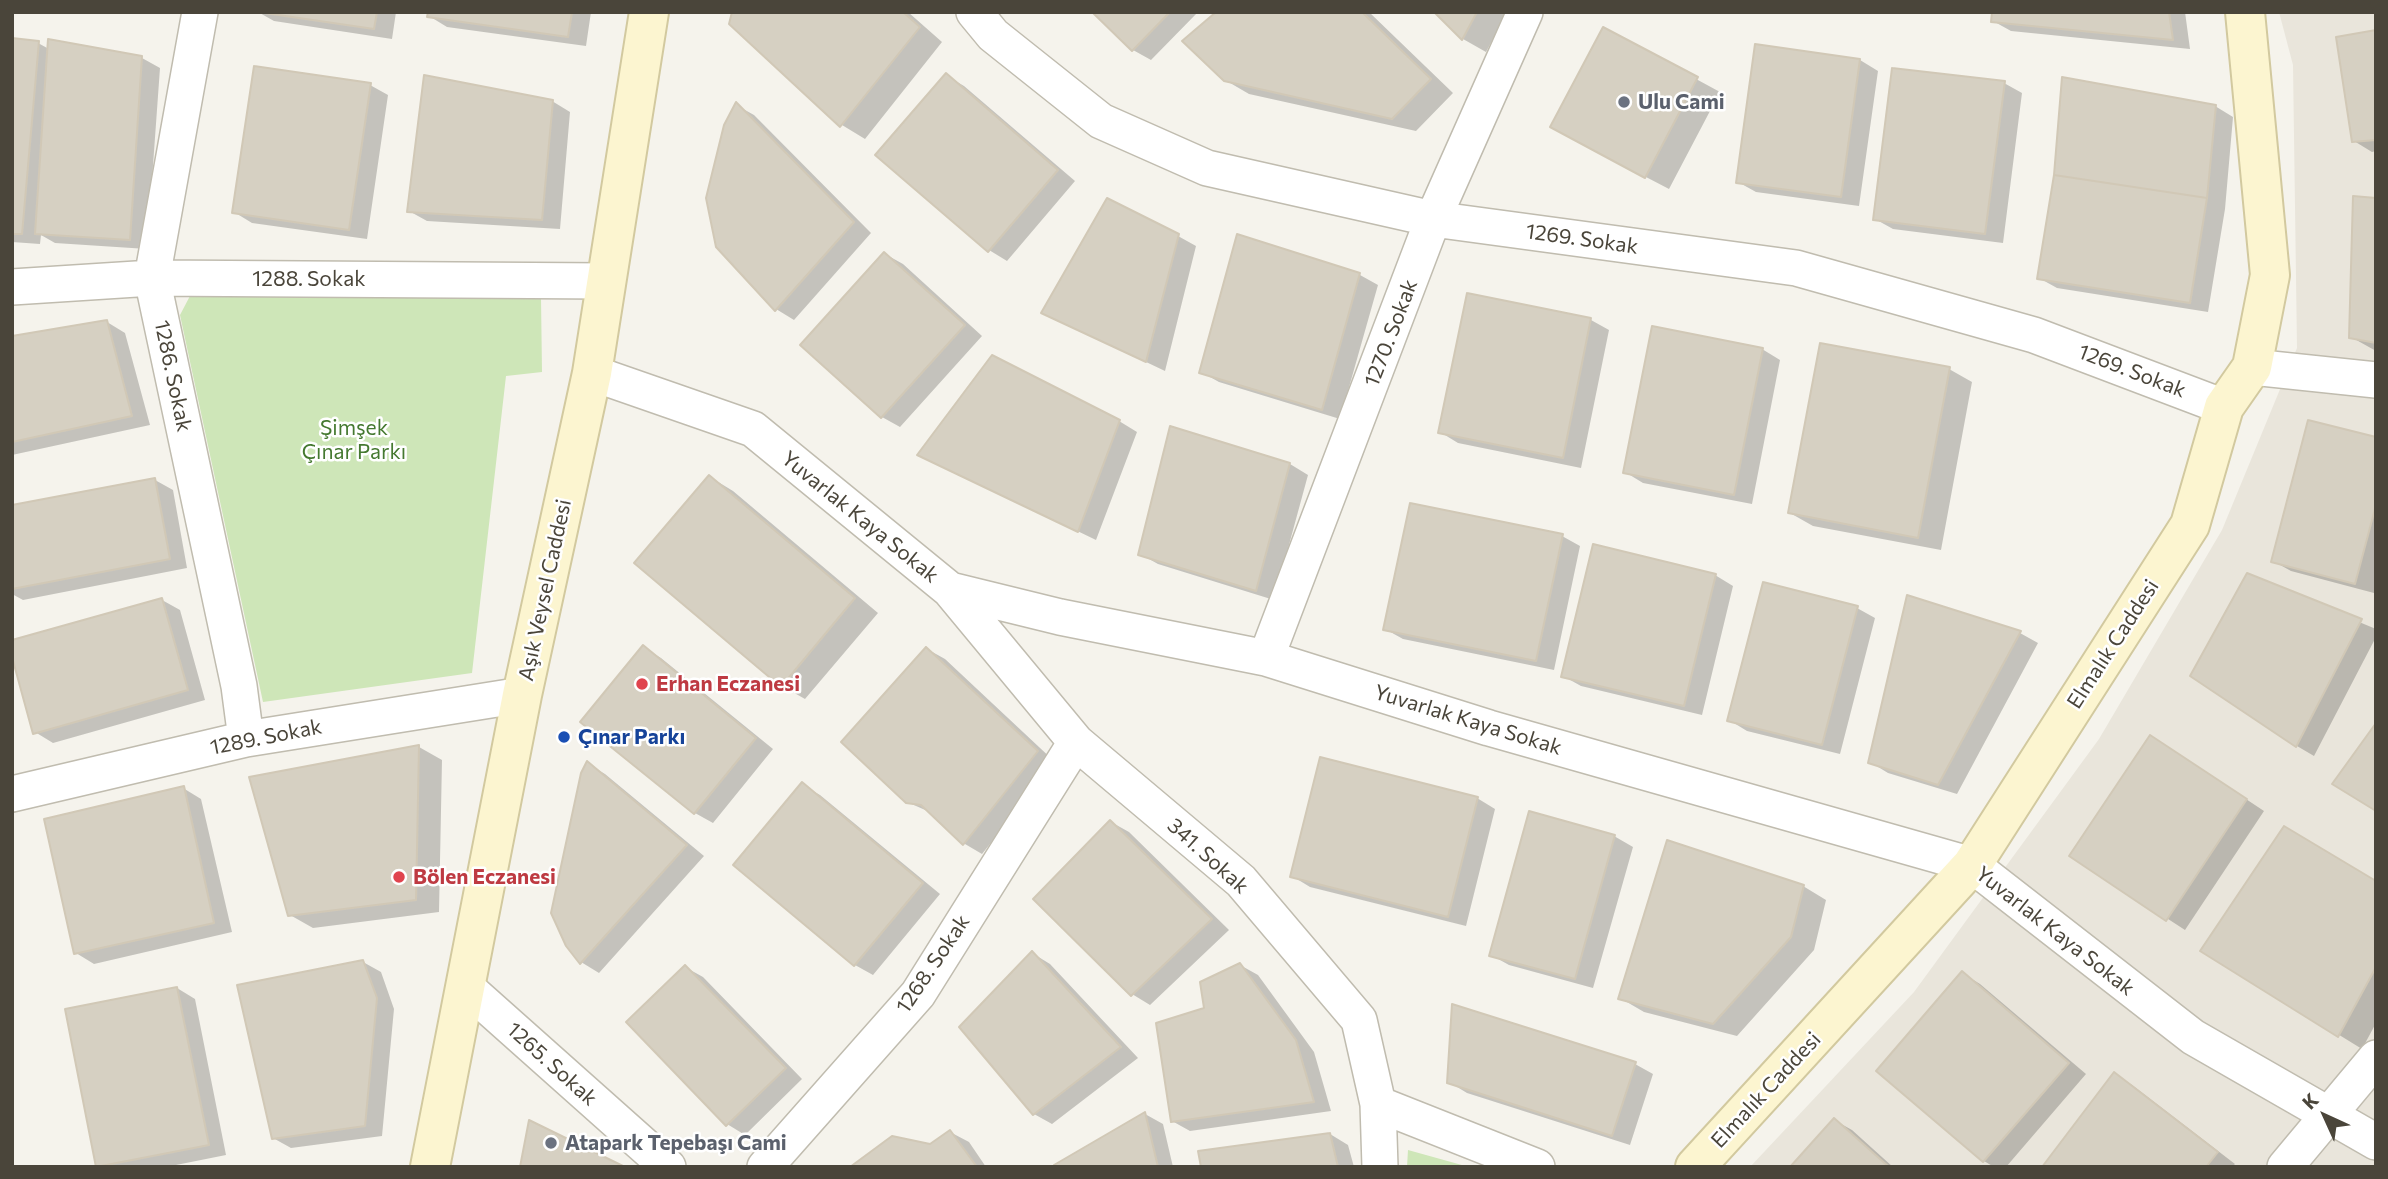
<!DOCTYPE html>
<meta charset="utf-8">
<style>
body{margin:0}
#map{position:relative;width:2388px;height:1179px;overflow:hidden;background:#f5f3ec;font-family:Commissioner,sans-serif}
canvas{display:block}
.frame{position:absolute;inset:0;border:14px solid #4a453a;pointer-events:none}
.north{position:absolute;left:2290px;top:1081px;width:70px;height:70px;-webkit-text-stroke:5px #fff;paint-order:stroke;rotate:315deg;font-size:19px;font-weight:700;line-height:28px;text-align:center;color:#4a453a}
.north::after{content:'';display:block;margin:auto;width:24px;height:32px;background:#4a453a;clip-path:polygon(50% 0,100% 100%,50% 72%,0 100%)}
</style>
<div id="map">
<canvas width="2388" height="1179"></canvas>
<div class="frame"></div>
<div class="north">K</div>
</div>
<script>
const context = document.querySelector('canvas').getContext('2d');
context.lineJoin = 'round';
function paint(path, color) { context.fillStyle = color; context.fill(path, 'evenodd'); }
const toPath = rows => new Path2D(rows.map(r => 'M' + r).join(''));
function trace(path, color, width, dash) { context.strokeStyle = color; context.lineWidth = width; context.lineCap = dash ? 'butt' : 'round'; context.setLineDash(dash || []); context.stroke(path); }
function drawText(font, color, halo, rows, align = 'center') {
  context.font = font + ' Commissioner,sans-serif'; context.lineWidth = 5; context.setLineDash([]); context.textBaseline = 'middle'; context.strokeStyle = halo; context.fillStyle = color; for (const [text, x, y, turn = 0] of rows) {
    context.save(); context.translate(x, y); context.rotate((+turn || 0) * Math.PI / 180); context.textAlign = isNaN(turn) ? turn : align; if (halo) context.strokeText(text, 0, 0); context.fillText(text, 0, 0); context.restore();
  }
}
paint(toPath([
 [2279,12,2376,12,2376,1167,1750,1167,1914,992,2099,739,2222,530,2297,348,2293,65]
]), '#e9e5db');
paint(toPath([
 [191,294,541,298,542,372,506,376,472,673,263,702,180,315],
 [1408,1150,1469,1167,1407,1167]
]), '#cee6b8');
paint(toPath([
 [258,12,396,12,392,39,274,21],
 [430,12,591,12,586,46,447,27,429,16],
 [733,12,908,12,942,42,865,139,842,125,731,24],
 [1094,12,1198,12,1151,60,1133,50],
 [1219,12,1369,12,1453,93,1416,131,1249,94,1225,80],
 [1436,12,1507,12,1486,52,1463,39],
 [1993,12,2185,12,2190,49,2011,31,1993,21],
 [1604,29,1720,92,1669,189,1575,140],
 [2376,31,2376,151,2372,152,2354,141],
 [12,40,38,43,49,49,142,58,160,68,147,249,55,243,41,235,40,244,12,242],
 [1860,60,1878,71,1859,206,1756,192,1738,182],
 [947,76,964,86,1075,181,1007,261,989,250],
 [2004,83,2022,93,2003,243,1893,229,1875,219],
 [370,85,388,95,367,239,252,223,234,212],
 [552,101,570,112,560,229,427,221,409,211],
 [736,105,754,115,871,233,794,320,776,309],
 [2215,106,2233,117,2225,209,2208,312,2057,288,2039,278],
 [2376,200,2376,351,2351,337],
 [1178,236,1196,246,1165,371,1062,322],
 [1238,236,1360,275,1378,285,1340,419,1219,382,1201,372],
 [885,254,903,264,982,336,900,427,882,417],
 [1468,295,1591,320,1609,330,1581,468,1458,443,1440,432],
 [107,322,125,333,150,425,12,455,12,338],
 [1762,349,1780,360,1752,504,1643,483,1625,472],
 [1949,369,1972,382,1941,550,1813,526,1790,513],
 [1119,421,1137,432,1096,540,920,455],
 [2376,439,2374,593,2291,571,2273,561],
 [1290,464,1308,475,1274,600,1158,564,1140,554],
 [710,477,733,491,878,613,805,699,782,686],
 [155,480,173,490,187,568,23,600,12,594,12,507],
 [1562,536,1580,546,1554,670,1403,639,1385,629],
 [1715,575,1733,586,1702,715,1581,686,1563,676],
 [2248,576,2376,629,2376,637,2314,756,2297,746],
 [1908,597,2020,633,2038,643,1957,794,1888,773,1870,762],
 [162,600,180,610,205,700,53,743,35,732],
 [1857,608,1875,618,1840,754,1747,731,1729,720],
 [643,647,661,658,773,749,713,823,695,813],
 [927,649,945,659,1055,762,982,854,965,844,932,813,907,802],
 [419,747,442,760,439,912,313,928,290,915],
 [2169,748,2264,811,2185,930,2071,856],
 [588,764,605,774,704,856,599,973,581,962,567,945],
 [802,785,820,795,940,894,873,975,855,965],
 [183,788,201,799,232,932,94,964,76,953],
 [1477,798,1495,809,1466,926,1310,887,1292,876],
 [1111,822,1129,832,1229,930,1150,1005,1132,994],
 [1614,836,1633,847,1593,988,1509,965,1491,955],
 [2376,882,2376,1023,2362,1049,2203,951],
 [1803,886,1826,900,1814,950,1737,1036,1644,1012,1620,998],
 [1032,953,1050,964,1138,1058,1052,1124,1034,1114],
 [363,962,381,972,394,1009,382,1136,291,1148,273,1138],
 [1240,965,1258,975,1314,1052,1331,1111,1190,1131,1172,1121,1206,1009],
 [685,967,703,977,802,1079,745,1135,727,1124],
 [1962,973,1980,984,2086,1074,2006,1167,1994,1167,1984,1161],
 [177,988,195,999,226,1155,166,1167,99,1167],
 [1635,1064,1653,1074,1630,1145,1467,1093,1449,1082],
 [2115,1074,2132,1085,2235,1164,2232,1167,2044,1167],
 [1145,1114,1163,1124,1173,1167,1056,1167],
 [1834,1120,1852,1130,1893,1167,1793,1167],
 [950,1132,969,1142,986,1167,853,1167,930,1146],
 [1330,1134,1348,1145,1354,1167,1203,1167]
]), '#0003');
const building = toPath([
 [258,12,377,12,374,29,258,12],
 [428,12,572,12,568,37,427,17,428,12],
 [732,12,903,12,920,27,840,127,729,24,732,12],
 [1092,12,1170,12,1132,51,1092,12],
 [1216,12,1362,12,1431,79,1392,119,1224,81,1182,41,1216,12],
 [1434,12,1477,12,1462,40,1434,12],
 [1992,12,2169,12,2173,40,1991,22,1992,12],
 [1603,27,1698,77,1645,178,1550,127,1603,27],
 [2376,30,2376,140,2352,142,2336,37,2376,30],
 [12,38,39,41,22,234,12,234,12,38],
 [48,39,142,56,130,240,35,234,48,39],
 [1755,44,1860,59,1841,197,1736,183,1755,44],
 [254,66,371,83,349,230,232,213,254,66],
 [1892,68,2005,81,1985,234,1873,220,1892,68],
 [946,73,1058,170,988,252,875,155,946,73],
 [424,75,553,100,542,220,407,212,424,75],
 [2062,77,2216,105,2207,198,2054,175,2062,77],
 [736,102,854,222,775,311,716,247,706,198,724,125,736,102],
 [2054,175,2207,198,2190,303,2037,279,2054,175],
 [2353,196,2376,198,2376,343,2349,338,2353,196],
 [1107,198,1179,234,1146,362,1041,313,1107,198],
 [1237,234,1360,273,1322,410,1199,373,1237,234],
 [884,252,965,325,881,418,800,345,884,252],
 [1467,293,1591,318,1563,458,1438,433,1467,293],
 [107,320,132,416,12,442,12,336,107,320],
 [1652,326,1763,348,1734,495,1623,473,1652,326],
 [1820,343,1950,367,1918,538,1788,513,1820,343],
 [992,355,1120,420,1078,532,917,455,992,355],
 [2308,420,2376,437,2376,505,2355,584,2271,562,2308,420],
 [1170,426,1290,463,1256,591,1138,555,1170,426],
 [709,475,855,598,781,687,634,563,709,475],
 [155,478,170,559,12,589,12,505,155,478],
 [1410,503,1563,534,1536,661,1383,630,1410,503],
 [1593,544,1716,574,1684,706,1561,677,1593,544],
 [2247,573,2362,619,2296,747,2190,676,2247,573],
 [1763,582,1858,606,1822,745,1727,721,1763,582],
 [1907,595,2021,631,1938,785,1868,763,1907,595],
 [162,598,188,690,33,734,12,657,12,640,162,598],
 [643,645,756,738,694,814,580,722,643,645],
 [926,647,1038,751,963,845,921,805,906,803,841,742,926,647],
 [2376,723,2376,811,2332,784,2376,723],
 [2150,735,2247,799,2166,921,2069,856,2150,735],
 [419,745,416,900,288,916,249,777,419,745],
 [1320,757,1478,797,1448,917,1290,877,1320,757],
 [587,761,687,845,580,964,566,946,551,913,581,773,587,761],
 [802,782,923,883,854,966,733,865,802,782],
 [184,786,214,923,74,954,44,819,184,786],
 [1529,811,1615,835,1575,979,1489,956,1529,811],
 [1110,820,1212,919,1131,996,1033,899,1110,820],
 [2284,826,2376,881,2376,967,2338,1037,2200,951,2284,826],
 [1667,840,1804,885,1791,937,1713,1024,1618,999,1667,840],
 [1032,951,1121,1047,1033,1115,959,1027,1032,951],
 [363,960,377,998,365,1126,272,1139,237,985,363,960],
 [1240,963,1296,1040,1314,1102,1171,1122,1156,1023,1204,1008,1200,982,1240,963],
 [685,965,786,1068,726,1126,626,1022,685,965],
 [1962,971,2069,1063,1983,1162,1876,1071,1962,971],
 [177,987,209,1145,96,1167,65,1009,177,987],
 [1452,1004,1636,1062,1612,1136,1447,1083,1452,1004],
 [2114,1072,2218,1152,2206,1167,2042,1167,2114,1072],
 [1145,1112,1158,1167,1054,1167,1054,1165,1145,1112],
 [1834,1118,1889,1167,1790,1167,1834,1118],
 [529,1120,625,1167,520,1167,529,1120],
 [950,1130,977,1167,850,1167,892,1136,930,1144,950,1130],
 [1330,1133,1338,1167,1201,1167,1198,1151,1330,1133]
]);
paint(building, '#d6d0c2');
trace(building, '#d1c8b6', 2);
const street = toPath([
 [200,12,152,278,239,686,246,739],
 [974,12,993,35,1101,121,1207,168,1433,219,1796,268,2034,335,2224,407],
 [12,287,152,278,607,281],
 [2252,367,2376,380],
 [592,373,753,429,950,590,1060,617,1266,658,1489,728,1972,865,2193,1037,2376,1142],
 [950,590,1076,742,1241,881,1359,1020,1378,1104,1380,1167],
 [1266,658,1433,219,1525,12],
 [12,794,246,739,522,695],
 [467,988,668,1167],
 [1378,1104,1537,1167],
 [765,1167,918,994,1076,742],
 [2285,1167,2376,1058]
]);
const secondary = toPath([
 [430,1167,522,695,592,373,649,12],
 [1695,1167,1972,865,2190,525,2224,407,2252,367,2270,275,2245,12]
]);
trace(street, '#c0bcaf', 38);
trace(secondary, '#d2c99f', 42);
trace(street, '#fff', 35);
trace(secondary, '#fcf5d0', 38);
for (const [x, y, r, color] of [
 [1624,102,7,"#6b7280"],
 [642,684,7,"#e0444e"],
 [564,737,7,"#1a4fb4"],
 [399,877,7,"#e0444e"],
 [551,1143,7,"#6b7280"]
]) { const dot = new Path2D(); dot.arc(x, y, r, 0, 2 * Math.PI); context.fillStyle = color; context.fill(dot); trace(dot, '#fff', 2.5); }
drawText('bold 21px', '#5b616d', '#fff', [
 ["Ulu Cami",1638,102],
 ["Atapark Tepebaşı Cami",565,1143]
], 'left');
drawText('21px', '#4a453a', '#fff', [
 ["1269. Sokak",1582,239,8],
 ["1288. Sokak",309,279],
 ["1270. Sokak",1391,333,-69],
 ["1269. Sokak",2132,371,21],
 ["1286. Sokak",173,376,78],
 ["Yuvarlak Kaya Sokak",860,517,39],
 ["Aşık Veysel Caddesi",545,590,-78],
 ["Elmalık Caddesi",2113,644,-57],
 ["Yuvarlak Kaya Sokak",1468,720,17],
 ["1289. Sokak",266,737,-11],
 ["341. Sokak",1208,856,42],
 ["Yuvarlak Kaya Sokak",2055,931,38],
 ["1268. Sokak",933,964,-56],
 ["1265. Sokak",552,1064,42],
 ["Elmalık Caddesi",1766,1090,-47]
]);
drawText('21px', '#457930', '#fff', [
 ["Şimşek",354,428],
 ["Çınar Parkı",354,452]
]);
drawText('bold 21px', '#be3a42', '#fff', [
 ["Erhan Eczanesi",656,684],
 ["Bölen Eczanesi",413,877]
], 'left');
drawText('bold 21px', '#164399', '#fff', [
 ["Çınar Parkı",578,737]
], 'left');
</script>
